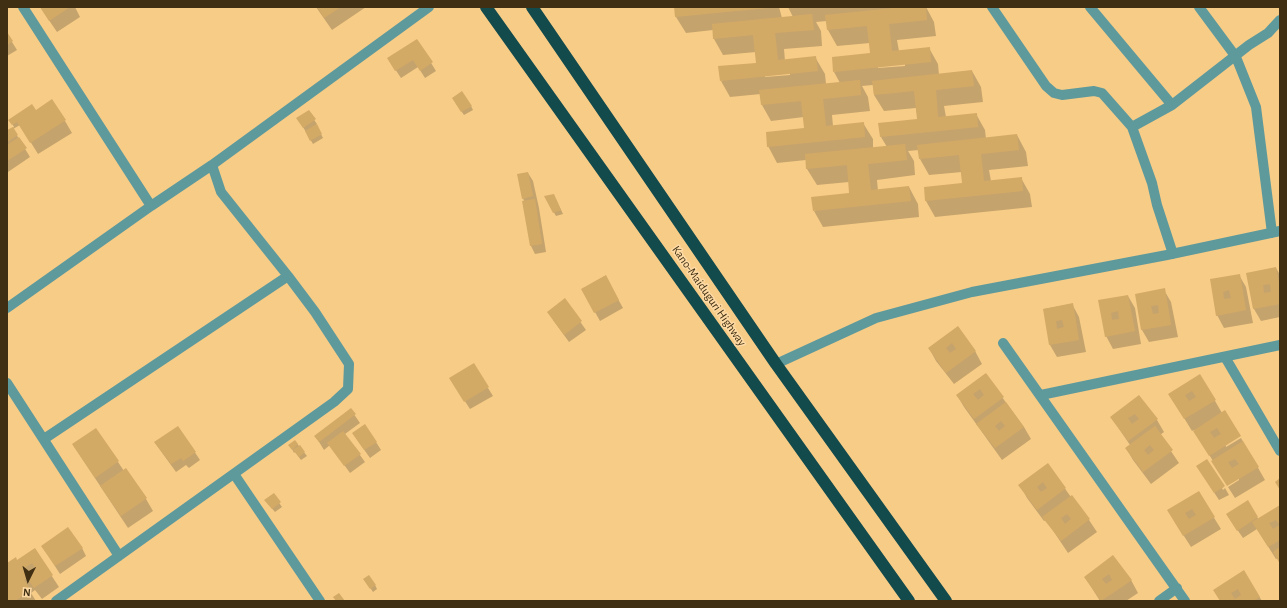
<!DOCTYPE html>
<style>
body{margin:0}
#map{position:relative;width:1287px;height:608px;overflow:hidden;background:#f7cc87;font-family:"Alegreya Sans",sans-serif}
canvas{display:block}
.frame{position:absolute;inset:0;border:8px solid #402f12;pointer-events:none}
.north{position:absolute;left:8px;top:560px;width:40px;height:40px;-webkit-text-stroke:3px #fedaa5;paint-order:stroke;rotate:185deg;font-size:11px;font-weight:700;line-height:16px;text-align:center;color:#402f12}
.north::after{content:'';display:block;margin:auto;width:14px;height:18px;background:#402f12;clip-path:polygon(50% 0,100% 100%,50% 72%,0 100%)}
</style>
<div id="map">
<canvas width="1287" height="608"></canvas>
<div class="frame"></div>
<div class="north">N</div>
</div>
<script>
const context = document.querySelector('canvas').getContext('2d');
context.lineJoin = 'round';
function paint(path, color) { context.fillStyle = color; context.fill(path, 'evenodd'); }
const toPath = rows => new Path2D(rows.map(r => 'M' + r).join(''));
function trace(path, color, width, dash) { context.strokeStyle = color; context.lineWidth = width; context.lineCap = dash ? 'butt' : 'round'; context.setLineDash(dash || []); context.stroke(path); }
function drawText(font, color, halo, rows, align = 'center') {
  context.font = font + ' "Alegreya Sans",sans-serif'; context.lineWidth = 3; context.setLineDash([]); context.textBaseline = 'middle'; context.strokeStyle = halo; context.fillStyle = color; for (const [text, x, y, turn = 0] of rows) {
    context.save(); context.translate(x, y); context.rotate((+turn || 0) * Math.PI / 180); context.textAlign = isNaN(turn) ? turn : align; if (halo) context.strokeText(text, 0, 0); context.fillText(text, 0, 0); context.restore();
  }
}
paint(toPath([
 [40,7,75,7,80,17,57,32],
 [316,7,366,7,332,30],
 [675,7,779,7,782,18,793,17,788,7,893,7,893,9,926,7,934,22,936,36,897,40,899,51,929,48,938,64,939,75,972,71,981,87,983,102,944,106,946,117,976,114,985,130,986,139,1017,135,1026,152,1028,166,989,170,991,181,1021,178,1030,194,1032,207,935,217,926,201,925,188,963,184,962,172,929,175,920,159,919,150,908,151,914,161,915,175,877,180,878,191,909,187,918,204,919,217,823,227,814,211,850,193,849,182,817,185,807,169,806,160,777,163,768,146,805,129,804,117,771,121,762,105,761,94,730,97,721,81,757,63,756,52,723,55,714,39,713,30,686,33,676,17],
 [827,21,828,30,837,46,870,43,871,54,834,72,840,83,826,84,825,74,815,57,785,61,784,49,822,46,821,31,816,22],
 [905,64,905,66,878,68,878,66],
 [790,73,790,75,765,77,765,75],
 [873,85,874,95,884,111,916,108,918,120,880,124,881,137,887,147,873,148,873,139,863,123,833,126,832,115,870,111,868,97,862,86],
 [7,34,17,50,7,56],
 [417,40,436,71,425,78,418,67,401,78,393,66],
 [455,102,471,106,473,110,464,115],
 [36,111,65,121,72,133,38,154,20,125,13,129,30,157,8,172,7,131,14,127,10,120],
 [308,111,317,124,316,124,323,138,313,144,300,122],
 [528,173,533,181,539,208,546,252,535,254,531,246,524,201,523,198],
 [545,197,556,199,563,214,556,216],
 [1276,268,1280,275,1280,317,1261,321,1254,309,1247,274],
 [1239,275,1246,287,1253,323,1224,328,1217,315,1211,280],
 [605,276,623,308,600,321,582,289],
 [1164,290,1171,302,1178,337,1149,342,1142,330,1136,295],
 [1128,296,1135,308,1141,344,1113,349,1106,336,1099,301],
 [565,300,586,330,569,342,553,320],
 [1072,304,1079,317,1086,352,1057,357,1050,345,1044,309],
 [958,328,975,351,982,364,954,384,936,361,929,348],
 [985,374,1024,427,1031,439,1002,460,964,407,957,395],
 [1200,375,1222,413,1226,447,1241,438,1265,480,1235,498,1228,487,1239,480,1239,478,1213,461,1194,430,1192,431,1170,395],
 [455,386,488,388,493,396,470,409],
 [1139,396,1157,420,1164,432,1160,435,1179,463,1151,484,1133,460,1126,448,1130,445,1111,417],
 [351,410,360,423,345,434,365,462,350,473,330,445,324,450,316,437],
 [178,427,200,460,189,468,186,465,176,472,155,443],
 [96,429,124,471,146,499,153,511,128,528,73,445],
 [295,441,307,456,301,460,295,452,294,453,292,449],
 [358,441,376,442,381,450,370,458],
 [1207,460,1224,487,1222,488,1223,490,1225,488,1229,495,1219,500,1202,474],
 [1048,465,1071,497,1072,496,1089,520,1097,532,1068,553,1046,520,1044,521,1027,498,1020,485],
 [1198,492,1221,529,1191,547,1175,522],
 [273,494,282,507,275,512,268,504],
 [1247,502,1259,520,1280,506,1280,562,1278,558,1276,559,1257,529,1243,538,1232,522],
 [42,546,82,548,86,556,60,574],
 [34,549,59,587,42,599,35,590,31,593,36,601,9,601,7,598,7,564,17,561],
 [1113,557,1131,580,1138,593,1126,601,1100,601,1085,577],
 [1244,572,1262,601,1220,601],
 [367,583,375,585,377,589,373,592]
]), '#0003');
paint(toPath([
 [40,7,70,7,49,21],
 [317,7,341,7,324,18],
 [674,7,767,7,767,8,675,17],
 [904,7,926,7,927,20,889,24,892,51,930,47,931,62,833,72,832,57,870,53,867,26,827,30,825,15],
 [812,14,814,30,775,33,778,60,816,56,818,71,720,81,718,66,756,63,753,35,713,39,712,24],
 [7,32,13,41,7,45],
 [417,39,433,62,420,71,413,60,395,71,387,58],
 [972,70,974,86,936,90,938,117,977,113,978,127,880,137,878,123,917,119,914,91,874,95,872,81],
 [860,80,861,95,823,99,826,126,864,122,865,137,767,147,766,132,804,128,801,101,761,105,759,90],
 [462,91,472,106,461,112,452,98],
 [52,99,66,120,30,143,17,122,12,125,8,120,32,104,36,110],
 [309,110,316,119,303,128,296,118],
 [317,124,322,134,310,141,305,131],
 [13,127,18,135,7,142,7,130],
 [1017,134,1019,150,981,154,984,181,1022,177,1023,191,925,201,924,187,962,183,959,155,919,159,917,145],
 [19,137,27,148,7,161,7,145],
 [905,144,907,160,868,164,871,190,909,186,911,201,813,211,811,197,849,193,847,165,806,169,805,154],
 [528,172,533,196,522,199,517,174],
 [554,194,561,210,553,213,544,196],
 [535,199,542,244,530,246,522,201],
 [1276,267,1280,287,1280,304,1253,309,1246,273],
 [1270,284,1271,292,1264,293,1263,285],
 [1240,274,1246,310,1216,316,1210,279],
 [1229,290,1231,298,1224,299,1223,292],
 [606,275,619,300,594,313,581,289],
 [1165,288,1171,325,1141,330,1135,294],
 [1158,305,1159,313,1153,314,1151,306],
 [1128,295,1135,331,1105,337,1098,300],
 [1118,311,1119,319,1112,320,1111,313],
 [565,298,582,321,564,335,547,312],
 [1073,303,1079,340,1049,345,1043,309],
 [1062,320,1064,327,1057,329,1056,321],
 [958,326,976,351,946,373,928,348],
 [952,343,956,349,950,353,946,348],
 [474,363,489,387,464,402,449,378],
 [986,373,1004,397,974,419,956,395],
 [980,389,984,395,978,400,973,394],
 [1200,374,1216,400,1184,419,1168,394],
 [1192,391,1196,397,1189,401,1185,395],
 [1139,395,1158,419,1128,441,1110,417],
 [1135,414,1139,419,1132,424,1128,418],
 [1006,402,1024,427,995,448,976,424],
 [1001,421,1005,426,999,431,995,426],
 [351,408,356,414,319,442,314,436],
 [1225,410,1241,436,1209,456,1193,431],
 [1217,428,1221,434,1214,438,1210,432],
 [365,424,377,442,364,450,352,433],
 [178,426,196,452,183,461,181,458,171,464,154,442],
 [1155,426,1173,450,1143,472,1125,448],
 [1150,445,1154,450,1148,455,1144,450],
 [96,428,119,461,95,478,72,444],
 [343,431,361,454,344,466,327,443],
 [295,440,298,444,292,450,288,445],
 [1243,441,1259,467,1227,486,1211,461],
 [1235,459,1239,464,1232,468,1228,462],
 [300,445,305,452,299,457,293,450],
 [1207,459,1225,486,1214,493,1196,466],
 [1048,463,1066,488,1037,510,1018,485],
 [1043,482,1047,488,1041,492,1037,487],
 [126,468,147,498,121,516,100,486],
 [1280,478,1280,490,1275,482],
 [1199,491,1215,517,1183,536,1167,510],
 [1192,509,1196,515,1189,519,1185,513],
 [274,493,281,502,272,509,264,500],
 [1072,495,1090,519,1061,541,1042,517],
 [1067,514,1071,519,1065,524,1061,518],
 [1248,500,1258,517,1237,531,1226,514],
 [1280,505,1280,540,1268,547,1252,522],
 [1276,520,1280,525,1273,529,1269,523],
 [68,527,83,548,55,566,41,546],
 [1280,547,1280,564,1273,552],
 [35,548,53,575,34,588,27,578,24,580,31,590,15,601,9,601,7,597,7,563,16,557,17,560],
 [32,563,36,569,27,575,23,569],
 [1113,555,1132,580,1101,601,1084,577],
 [1109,574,1112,580,1106,584,1102,579],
 [1244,570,1260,597,1253,601,1220,601,1213,590],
 [1238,589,1241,595,1235,599,1231,593],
 [369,575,376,585,370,589,363,579],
 [339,593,345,601,336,601,333,597]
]), '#d3a966');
trace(toPath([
 [23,7,151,206],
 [992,7,1046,86,1054,93,1062,95,1094,91,1102,93,1132,127,1152,183,1157,205,1173,254],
 [1090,7,1172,105],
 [1199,7,1236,57,1256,107,1272,233],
 [1132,127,1172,105,1249,45,1268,33,1280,20],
 [7,308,151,206,212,165,429,7],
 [1003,343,1185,601],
 [1225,357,1280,451],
 [776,364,876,318,972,292,1167,255,1280,231],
 [7,383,119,556],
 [1041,395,1280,345],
 [44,439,288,276],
 [234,474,320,601],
 [56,601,334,402,348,389,349,364,315,312,288,276,221,192,212,165],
 [1159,601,1177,588]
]), '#5e9a9c', 10);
trace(toPath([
 [486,7,909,601],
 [532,7,776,364,946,601]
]), '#134b4d', 12);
drawText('12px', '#402f12', '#fedaa5', [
 ["Kano-Maiduguri Highway",709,296,55]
]);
</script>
